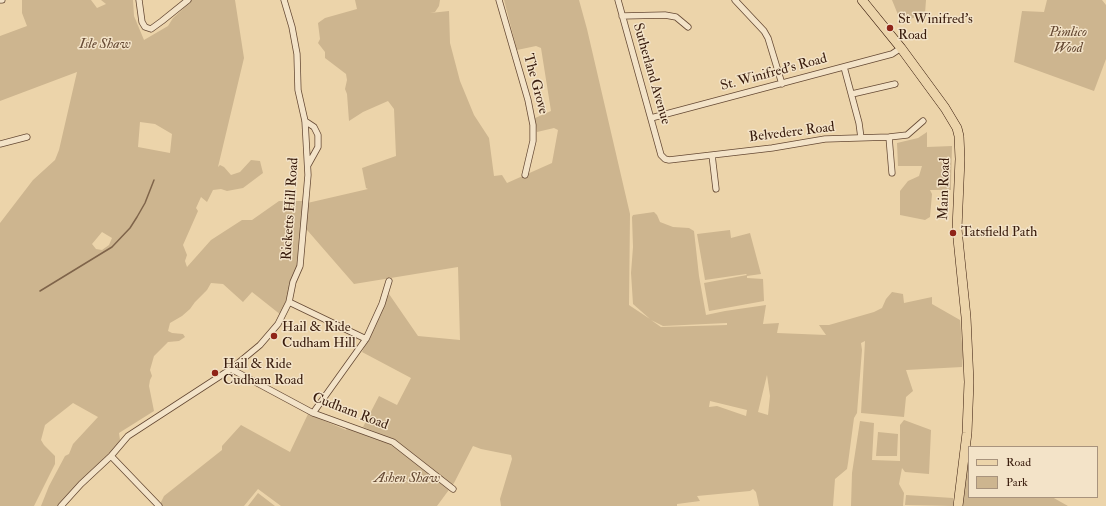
<!DOCTYPE html>
<style>
body{margin:0}
#map{position:relative;width:1106px;height:506px;overflow:hidden;background:#ecd4aa;font-family:"IM FELL Double Pica",serif}
canvas{display:block}
.legend{position:absolute;left:968px;top:446px;width:130px;height:52px;box-sizing:border-box;background:#f3e3c8;border:1px solid #a8937d;margin:0;padding:5px 7px;list-style:none;font-size:12px;color:#381b0c}
.legend li{display:flex;align-items:center;gap:8px;height:20px}
.legend b{width:20px;border:1px solid #a8937d}
</style>
<div id="map">
<canvas width="1106" height="506"></canvas>
<ul class="legend">
<li><b style="height:5px;background:#ecd4aa"></b>Road</li>
<li><b style="height:11px;background:#cdb58f"></b>Park</li>
</ul>
</div>
<script>
const context = document.querySelector('canvas').getContext('2d');
context.lineJoin = 'round';
function paint(path, color) { context.fillStyle = color; context.fill(path, 'evenodd'); }
const toPath = rows => new Path2D(rows.map(r => 'M' + r).join(''));
function trace(path, color, width, dash) { context.strokeStyle = color; context.lineWidth = width; context.lineCap = dash ? 'butt' : 'round'; context.setLineDash(dash || []); context.stroke(path); }
function drawText(font, color, halo, rows, align = 'center') {
  context.font = font + ' "IM FELL Double Pica",serif'; context.lineWidth = 3; context.setLineDash([]); context.textBaseline = 'middle'; context.strokeStyle = halo; context.fillStyle = color; for (const [text, x, y, turn = 0] of rows) {
    context.save(); context.translate(x, y); context.rotate((+turn || 0) * Math.PI / 180); context.textAlign = isNaN(turn) ? turn : align; if (halo) context.strokeText(text, 0, 0); context.fillText(text, 0, 0); context.restore();
  }
}
paint(toPath([
 [22,0,91,0,97,8,106,4,101,0,133,0,134,16,144,40,168,26,173,18,183,9,184,0,235,0,244,58,218,167,220,165,224,167,231,175,240,172,251,160,260,161,263,173,243,188,227,191,221,189,213,190,207,202,201,197,196,208,198,211,183,245,187,255,185,261,187,267,211,240,242,220,252,220,279,201,303,201,303,204,368,189,366,188,362,168,396,156,394,109,388,101,363,112,349,121,347,94,345,89,347,80,346,74,325,58,325,52,318,43,320,39,318,23,325,18,357,9,355,0,440,0,439,6,435,12,430,13,449,11,450,43,460,81,474,115,489,138,494,176,502,175,507,183,552,163,558,130,554,128,537,132,535,118,551,111,541,48,536,46,517,50,504,0,579,0,587,29,630,214,629,305,650,319,633,304,631,273,633,247,632,217,633,215,654,212,657,215,660,222,673,227,689,228,694,231,699,276,706,315,725,311,766,305,763,324,779,323,777,333,826,335,819,325,829,325,874,312,882,308,886,299,892,292,903,294,904,303,932,297,932,304,960,320,963,356,962,367,906,370,913,391,906,397,904,417,861,413,865,341,861,343,862,350,857,413,854,418,848,463,847,469,835,479,833,506,759,506,756,492,753,489,750,491,697,496,700,501,677,504,677,506,501,506,500,499,512,459,511,455,481,449,473,446,454,483,437,506,281,506,258,489,244,506,162,506,160,504,164,496,222,450,222,446,241,425,290,452,308,414,346,430,347,428,394,440,363,427,379,396,397,405,411,378,362,352,389,294,418,336,460,340,458,267,354,284,301,223,297,267,281,315,252,292,243,302,223,284,211,283,207,290,195,302,190,309,182,316,170,323,168,331,172,333,183,334,185,337,179,341,168,342,154,356,150,370,152,376,150,380,149,386,154,411,119,433,120,440,118,445,85,476,58,506,41,506,49,486,65,456,69,454,73,444,98,417,73,403,45,425,41,440,44,445,55,456,55,464,34,506,0,506,0,223,33,180,55,160,59,150,77,72,0,101,0,36,27,26,22,13],
 [140,122,155,124,172,134,170,153,138,147],
 [102,232,112,238,109,245,102,250,96,249,92,244],
 [651,320,663,326,727,323,727,325,661,327],
 [767,375,770,396,768,415,758,412],
 [710,401,747,410,746,416,717,406,709,407],
 [892,0,926,0,925,14,901,22],
 [1047,0,1102,0,1106,5,1106,59,1094,91,1014,62,1022,11,1044,12],
 [927,132,927,147,952,146,951,184,951,190,930,190,932,194,930,217,925,220,900,215,900,191,908,181,919,176,922,166,898,166,897,143,918,138],
 [730,230,731,238,750,233,761,274,747,276,747,278,763,279,764,301,709,311,704,283,747,275,746,274,705,280,697,234],
 [904,420,931,430,929,474,905,472,902,468,899,484,904,493,903,506,851,506,852,473,860,421,874,423,872,460,900,461,900,425],
 [878,432,898,434,897,456,876,456],
 [969,450,969,497,1052,497,1068,506,962,506],
 [258,493,275,506,248,506],
 [906,495,953,498,953,506,905,505]
]), '#cdb58f');
trace(toPath([
 [40,291,112,247,130,228,137,217,145,203,154,180]
]), '#7f644a', 1.5);
const minor = toPath([
 [0,0,2,0],
 [139,0,142,22,145,27,151,29,162,21,188,0],
 [499,0,528,100,533,125,533,141,525,175],
 [618,0,661,155,665,159,669,160,772,148,825,139,889,137,907,135,923,121],
 [735,0,764,31,768,38,782,84],
 [622,16,665,15,676,17,688,27],
 [844,67,859,123,861,138],
 [852,94,895,84],
 [651,118,892,54,901,48],
 [305,121,314,127,318,135,318,147,308,165],
 [889,137,892,173],
 [0,144,27,137],
 [712,155,716,189],
 [289,302,366,339],
 [231,369,313,413,393,442,453,489],
 [313,413,366,339,382,304,389,281],
 [111,456,159,506],
 [61,506,81,484,111,456,128,436,231,369,260,345,278,324,289,302,293,282,300,266,308,175,305,121,298,90,297,54,292,27,284,0]
]);
const primary = toPath([
 [862,0,901,48,945,108,957,128,959,136,960,159,957,229,966,317,969,382,967,433,958,506]
]);
trace(minor, '#654934', 7);
trace(primary, '#381b0c', 10);
trace(minor, '#f3e3c8', 5.5);
trace(primary, '#ecd4aa', 9);
for (const [x, y, r, color] of [
 [890,28,4,"#8f2418"],
 [953,233,4,"#8f2418"],
 [274,336,4,"#8f2418"],
 [215,373,4,"#8f2418"]
]) { const dot = new Path2D(); dot.arc(x, y, r, 0, 2 * Math.PI); context.fillStyle = color; context.fill(dot); trace(dot, '#f3e3c8', 1.5); }
drawText('14px', '#381b0c', '#f3e3c8', [
 ["St Winifred's",898,20],
 ["Road",898,36],
 ["Tatsfield Path",961,233],
 ["Hail & Ride",282,328],
 ["Cudham Hill",282,344],
 ["Hail & Ride",223,365],
 ["Cudham Road",223,381]
], 'left');
drawText('italic 14px', '#654933', '#f3e3c8', [
 ["Pimlico",1068,33],
 ["Wood",1068,49],
 ["Isle Shaw",105,45],
 ["Ashen Shaw",407,479]
]);
drawText('14px', '#381b0c', '#f3e3c8', [
 ["St. Winifred's Road",774,73,-15],
 ["Sutherland Avenue",651,74,74],
 ["The Grove",535,84,75],
 ["Belvedere Road",792,133,-7],
 ["Main Road",945,189,-88],
 ["Ricketts Hill Road",291,209,-86],
 ["Cudham Road",350,412,21]
]);
</script>
